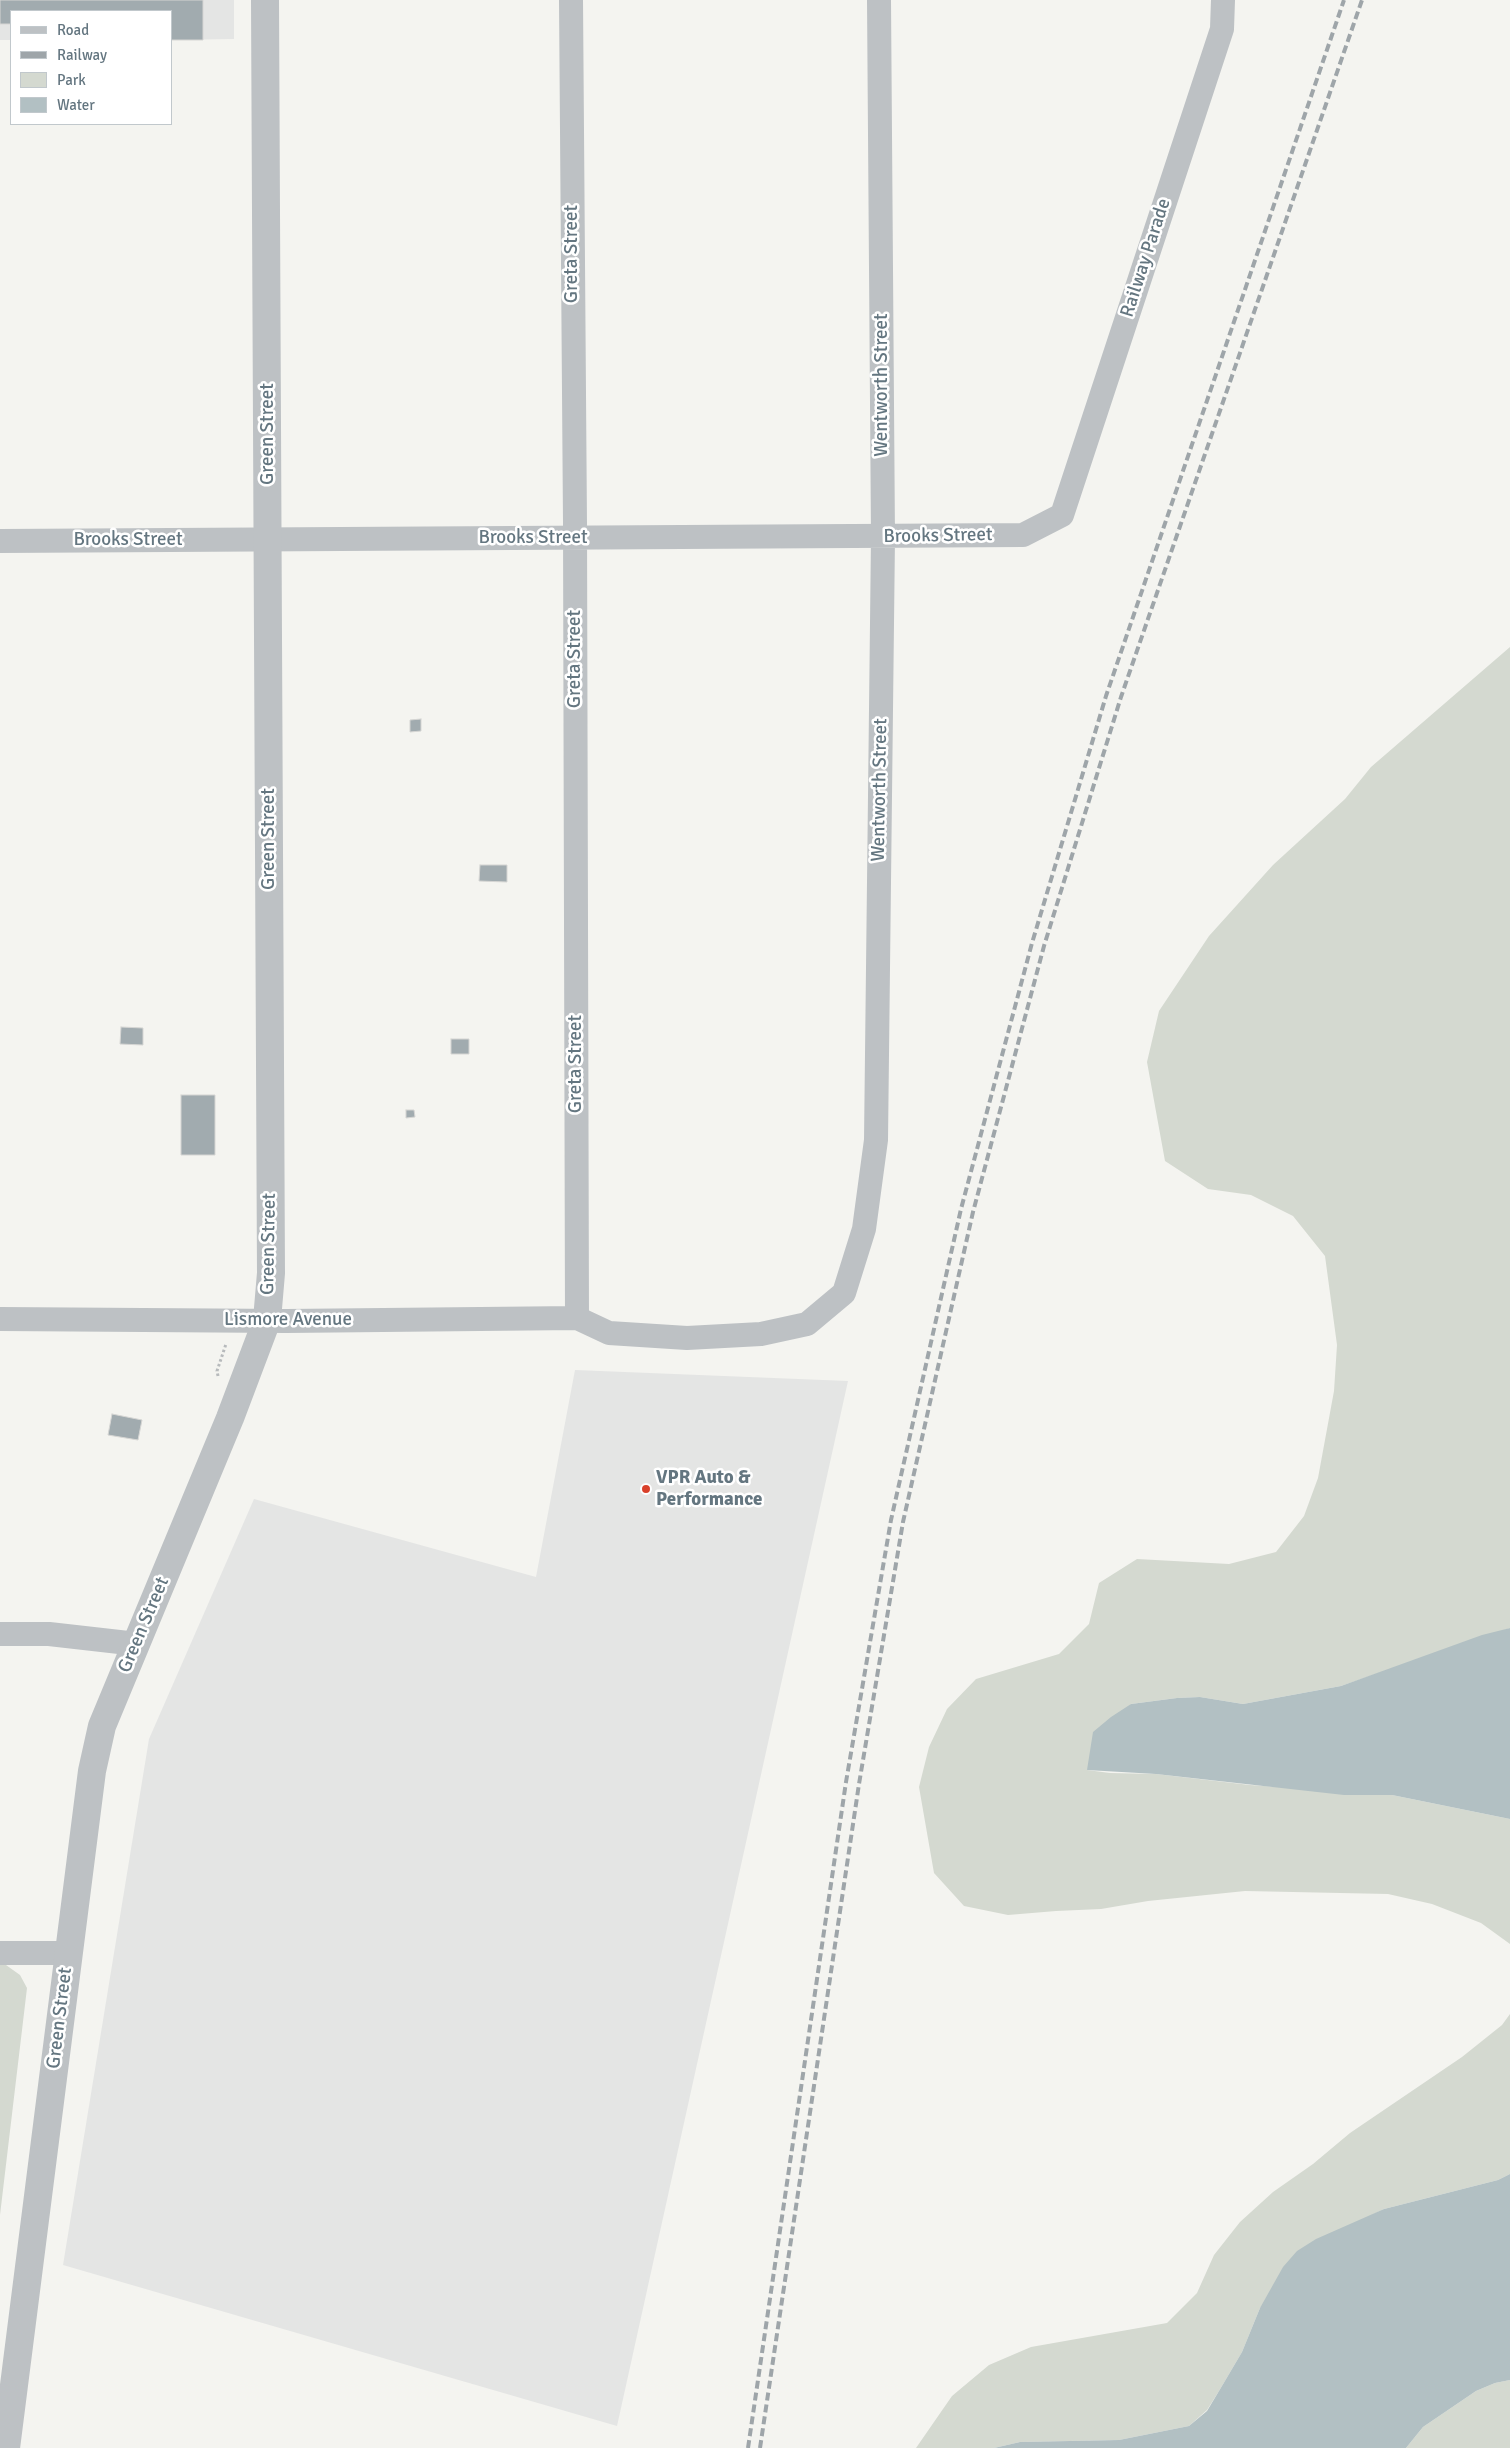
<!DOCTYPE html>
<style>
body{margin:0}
#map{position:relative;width:1510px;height:2448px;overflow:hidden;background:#f4f4f0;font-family:Signika,sans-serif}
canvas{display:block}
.legend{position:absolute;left:10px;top:10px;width:162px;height:115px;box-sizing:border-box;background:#fff;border:1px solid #c1c8cc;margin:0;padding:6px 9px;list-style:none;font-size:15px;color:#647680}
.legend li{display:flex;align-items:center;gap:10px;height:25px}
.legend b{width:25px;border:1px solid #c1c8cc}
</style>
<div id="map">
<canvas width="1510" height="2448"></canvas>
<ul class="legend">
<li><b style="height:6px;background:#bdc1c4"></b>Road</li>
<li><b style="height:6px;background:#9ea5a9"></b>Railway</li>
<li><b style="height:14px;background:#d4d9d0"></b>Park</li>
<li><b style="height:14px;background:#b2c0c3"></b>Water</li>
</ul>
</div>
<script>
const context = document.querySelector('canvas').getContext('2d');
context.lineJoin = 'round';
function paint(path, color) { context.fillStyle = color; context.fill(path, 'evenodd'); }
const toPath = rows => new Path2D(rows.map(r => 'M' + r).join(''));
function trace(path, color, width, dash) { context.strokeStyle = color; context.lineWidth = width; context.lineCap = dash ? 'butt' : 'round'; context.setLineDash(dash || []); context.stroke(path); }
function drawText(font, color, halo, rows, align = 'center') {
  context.font = font + ' Signika,sans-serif'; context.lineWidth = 5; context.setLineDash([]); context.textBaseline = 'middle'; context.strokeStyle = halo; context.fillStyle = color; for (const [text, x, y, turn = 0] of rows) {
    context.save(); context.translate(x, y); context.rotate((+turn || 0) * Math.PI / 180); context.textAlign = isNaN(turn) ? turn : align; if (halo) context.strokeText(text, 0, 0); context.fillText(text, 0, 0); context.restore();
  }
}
paint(toPath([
 [0,0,234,0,234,39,171,40,171,11,11,11,11,40,0,40],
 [575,1370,848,1381,617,2426,63,2265,149,1739,254,1499,536,1577]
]), '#e4e5e4');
paint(toPath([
 [1510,647,1510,1628,1341,1686,1243,1704,1200,1697,1177,1698,1131,1704,1087,1770,1110,1773,1156,1774,1250,1785,1392,1795,1510,1819,1510,1944,1481,1923,1432,1904,1388,1894,1245,1891,1148,1901,1101,1909,1056,1911,1008,1915,964,1906,934,1873,919,1787,929,1747,947,1709,976,1679,1059,1654,1089,1624,1099,1583,1137,1559,1229,1564,1276,1552,1304,1516,1318,1478,1334,1391,1337,1345,1325,1256,1293,1216,1251,1195,1208,1189,1165,1161,1147,1062,1159,1011,1209,936,1273,865,1345,799,1371,767],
 [0,1965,6,1965,20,1975,27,1988,0,2215],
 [1510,2014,1510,2174,1498,2180,1384,2209,1362,2220,1260,2308,1242,2352,1219,2391,1207,2410,1189,2426,1119,2440,1020,2442,994,2448,916,2448,952,2396,989,2365,1031,2347,1167,2323,1197,2293,1214,2255,1240,2222,1273,2192,1313,2164,1350,2133,1462,2057,1502,2025],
 [1510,2380,1510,2448,1406,2448,1423,2427,1476,2391,1495,2383]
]), '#d4d9d0');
paint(toPath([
 [1510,1628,1510,1819,1392,1795,1344,1795,1156,1774,1087,1770,1093,1732,1111,1717,1131,1704,1177,1698,1200,1697,1243,1704,1341,1686,1482,1635],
 [1510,2174,1510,2380,1495,2383,1476,2391,1423,2427,1406,2448,994,2448,1020,2442,1119,2440,1189,2426,1207,2411,1219,2391,1242,2352,1260,2308,1283,2267,1297,2251,1316,2239,1384,2209,1498,2180]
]), '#b2c0c3');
const building = toPath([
 [0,0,203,0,203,40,171,40,171,11,11,11,11,40,11,24,0,24,0,0],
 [421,719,421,731,410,732,410,720,421,719],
 [480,865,507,865,507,882,479,881,480,865],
 [121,1027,143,1028,143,1045,120,1044,121,1027],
 [451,1039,469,1039,469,1054,451,1054,451,1039],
 [181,1095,215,1095,215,1155,181,1155,181,1095],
 [406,1110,414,1110,415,1117,406,1118,406,1110],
 [112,1414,142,1420,138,1440,108,1435,112,1414]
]);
paint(building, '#a1abaf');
trace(building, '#d5d5d3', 1);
trace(toPath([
 [218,1376,217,1371,226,1344]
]), '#b7babc', 3, [2.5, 2.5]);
trace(toPath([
 [571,0,575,523,577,1318],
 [0,541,1023,535,1062,515,1222,29,1223,0],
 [0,1319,286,1321,577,1318,609,1333,687,1338,761,1334,807,1324,844,1293,864,1229,876,1140,883,537,879,0],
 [0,1634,49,1634,137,1644],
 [0,1953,68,1953]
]), '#bdc1c4', 24);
trace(toPath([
 [6,2448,92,1771,102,1726,230,1418,267,1320,271,1273,265,0]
]), '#bdc1c4', 28);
trace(toPath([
 [748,2448,846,1782,891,1520,961,1209,1032,943,1106,696,1344,0],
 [760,2448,859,1784,903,1522,973,1212,1044,946,1121,697,1362,0]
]), '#9ea5a9', 4, [8, 4]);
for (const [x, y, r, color] of [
 [646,1489,5,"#d9412b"]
]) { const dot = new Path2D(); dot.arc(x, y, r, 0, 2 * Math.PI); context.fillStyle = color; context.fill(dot); trace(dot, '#fff', 2); }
drawText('19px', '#647680', '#fff', [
 ["Greta Street",572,254,-90],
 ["Railway Parade",1146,258,-72],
 ["Wentworth Street",882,385,-90],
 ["Green Street",268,434,-90],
 ["Brooks Street",938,536,-1],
 ["Brooks Street",533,538],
 ["Brooks Street",128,540],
 ["Greta Street",575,659,-90],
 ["Wentworth Street",880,790,-89],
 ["Green Street",269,839,-90],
 ["Greta Street",576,1064,-90],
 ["Green Street",269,1244,-89],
 ["Lismore Avenue",288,1320],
 ["Green Street",144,1625,-67],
 ["Green Street",60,2018,-83]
]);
drawText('bold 19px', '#647680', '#fff', [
 ["VPR Auto &",656,1478],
 ["Performance",656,1500]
], 'left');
</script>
